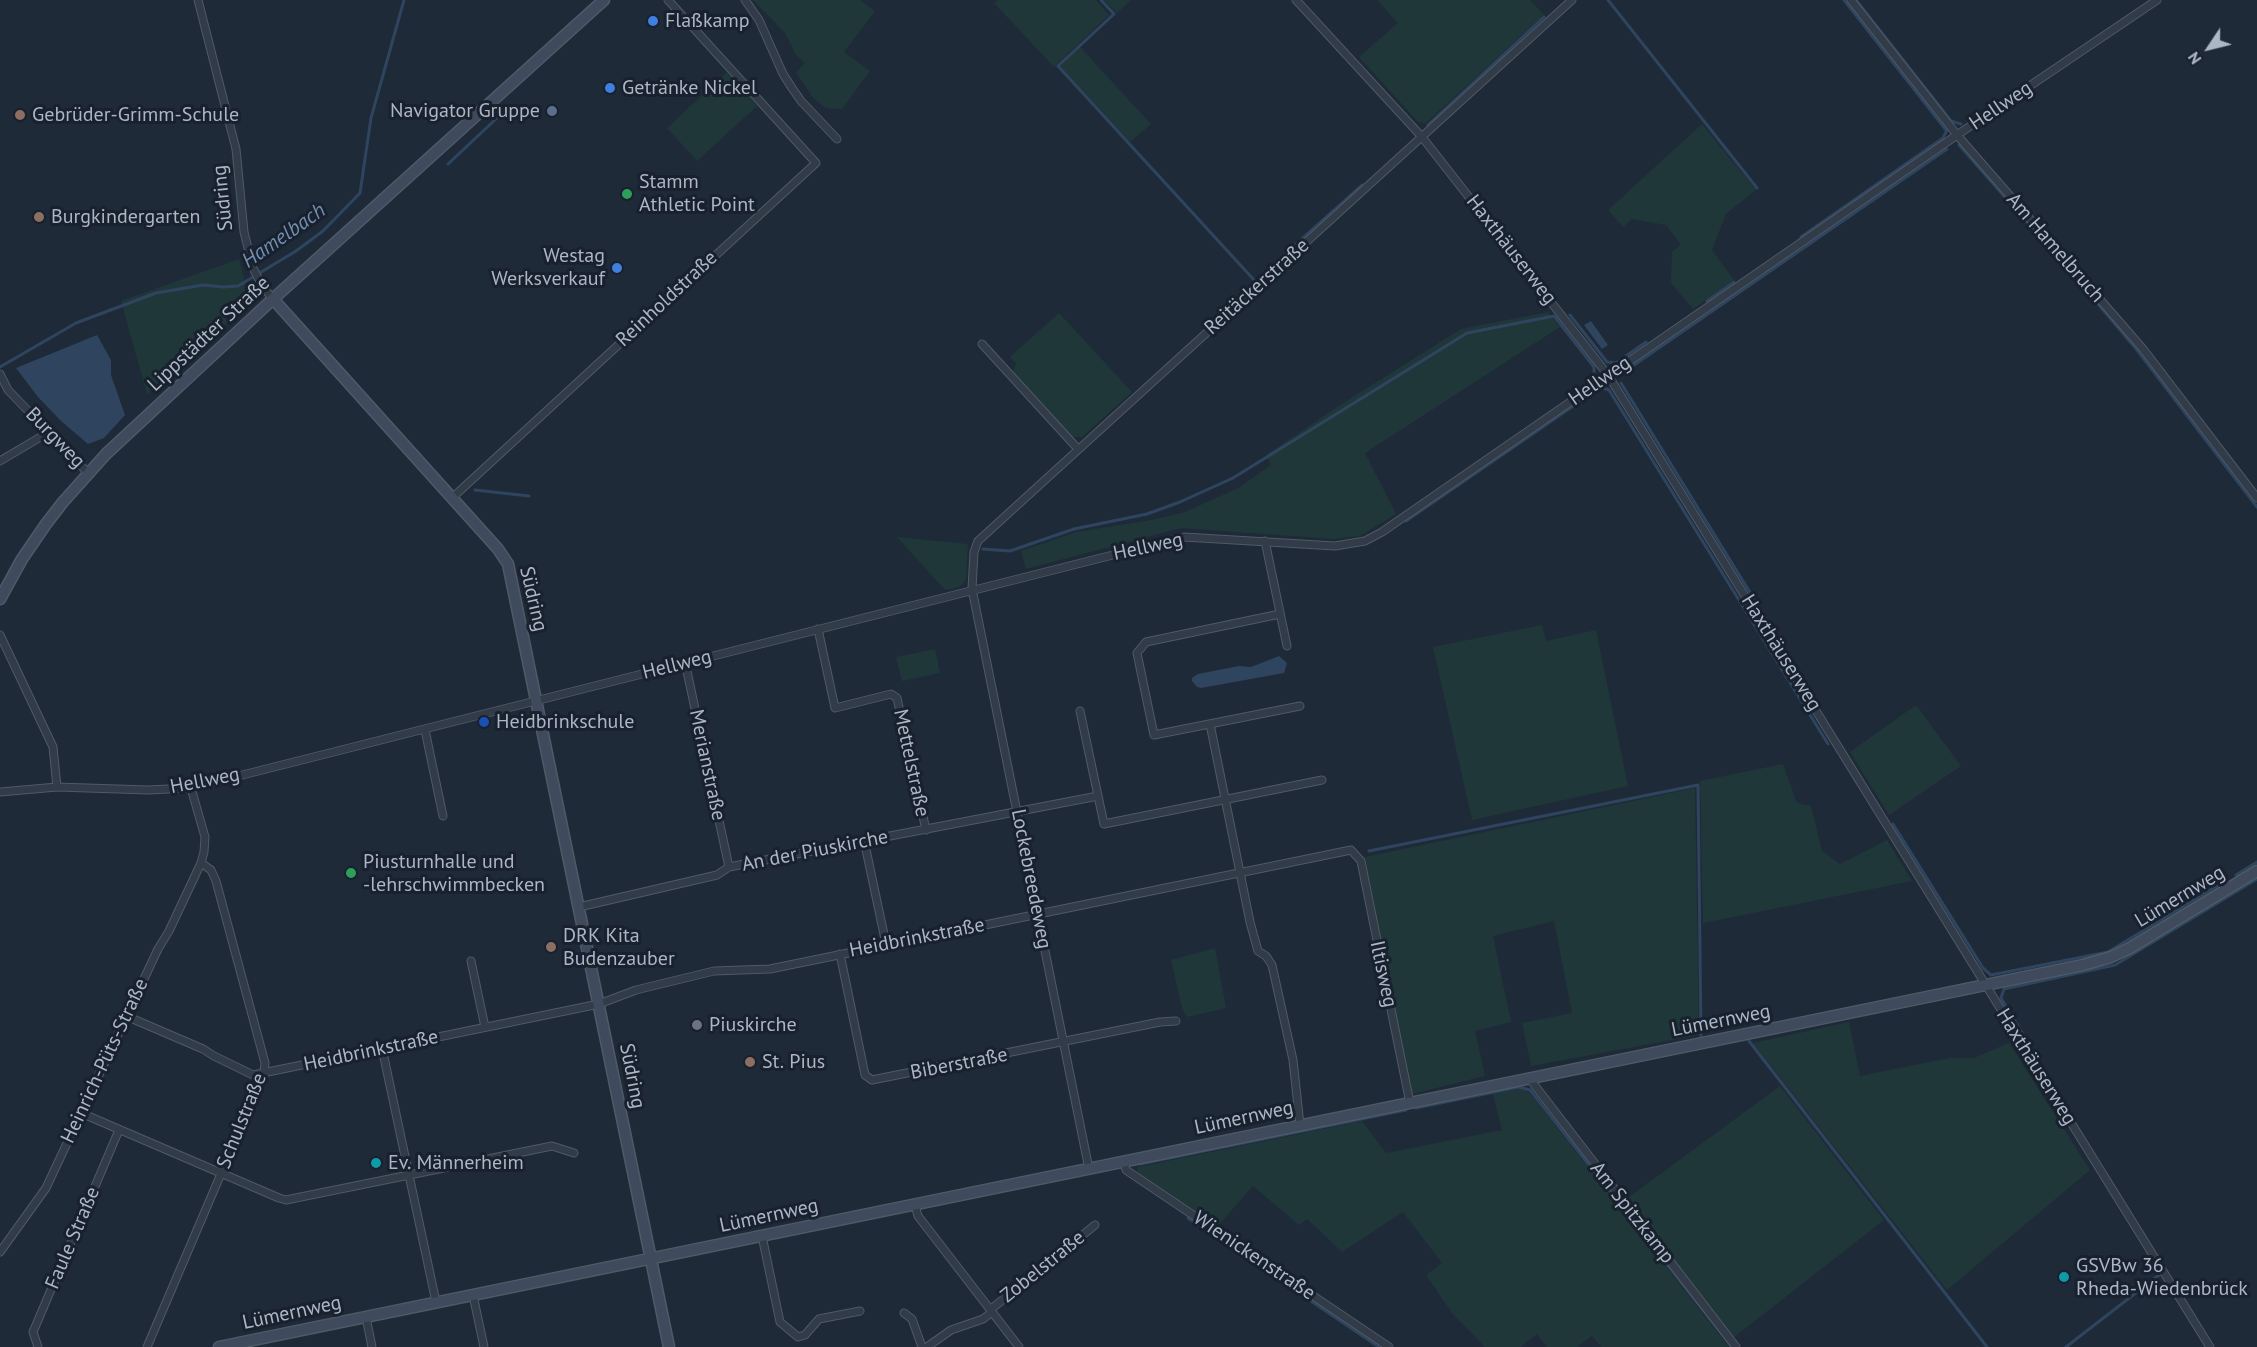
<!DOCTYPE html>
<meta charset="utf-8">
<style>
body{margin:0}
#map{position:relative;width:2257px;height:1347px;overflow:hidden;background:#1e2a38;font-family:"PT Sans",sans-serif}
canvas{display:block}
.north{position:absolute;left:2179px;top:18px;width:60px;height:60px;-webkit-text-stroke:4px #18212d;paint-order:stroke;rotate:235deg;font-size:16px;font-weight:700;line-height:24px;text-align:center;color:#acb7c6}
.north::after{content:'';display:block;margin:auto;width:21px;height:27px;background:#acb7c6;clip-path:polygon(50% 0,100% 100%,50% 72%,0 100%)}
</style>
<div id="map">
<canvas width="2257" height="1347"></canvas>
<div class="north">N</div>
</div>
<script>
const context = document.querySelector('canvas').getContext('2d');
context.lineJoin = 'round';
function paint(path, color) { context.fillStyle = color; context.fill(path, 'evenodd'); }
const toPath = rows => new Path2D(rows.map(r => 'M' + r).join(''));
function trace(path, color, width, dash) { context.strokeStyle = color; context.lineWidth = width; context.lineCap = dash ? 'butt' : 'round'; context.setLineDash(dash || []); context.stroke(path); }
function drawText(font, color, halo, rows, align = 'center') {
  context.font = font + ' "PT Sans",sans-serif'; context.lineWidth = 6; context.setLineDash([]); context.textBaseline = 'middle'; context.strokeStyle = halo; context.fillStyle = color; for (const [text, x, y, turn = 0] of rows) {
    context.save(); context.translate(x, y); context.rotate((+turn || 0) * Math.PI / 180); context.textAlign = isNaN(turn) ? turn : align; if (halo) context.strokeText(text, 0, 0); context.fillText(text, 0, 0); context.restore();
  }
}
paint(toPath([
 [753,0,860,0,875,11,844,52,870,71,842,109,826,108,814,99,796,73,805,63,796,55,785,33],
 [998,0,1096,0,1109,15,1054,67,994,3],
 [1104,0,1131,0,1117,13],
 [1377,0,1530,0,1544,15,1426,123,1418,122,1359,57,1398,23],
 [1080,47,1151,124,1130,142,1060,66],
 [727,72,757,106,697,161,667,128],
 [1702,124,1756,190,1726,214,1712,250,1734,280,1693,309,1671,283,1672,252,1681,245,1666,225,1632,219,1623,227,1608,210],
 [239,259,247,289,244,308,147,394,121,301],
 [1548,312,1560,327,1365,453,1396,514,1360,536,1333,539,1181,528,1026,569,1021,551,1076,532,1151,520,1185,512,1238,488,1271,465,1266,455,1340,405,1461,329],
 [1059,313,1132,392,1082,437,1072,437,1013,373,1016,363,1010,357],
 [897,537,968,544,966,580,959,587,945,590],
 [1542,625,1546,641,1596,630,1628,786,1472,820,1433,647],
 [935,649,940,673,902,681,896,657],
 [1916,705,1961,766,1889,815,1850,752],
 [1783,764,1797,803,1811,806,1822,851,1840,864,1887,840,1912,881,1703,923,1700,781],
 [1695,788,1699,1035,1531,1066,1522,1023,1572,1013,1554,921,1493,936,1511,1022,1475,1031,1485,1076,1412,1094,1365,857],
 [1215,948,1226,1008,1187,1017,1182,1008,1171,960],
 [1849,1022,1860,1076,1950,1058,1974,1058,2009,1043,2090,1170,1947,1290,1753,1043],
 [1780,1086,1884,1220,1733,1338,1625,1200],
 [1520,1089,1529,1092,1729,1347,1601,1347,1592,1336,1577,1347,1547,1347,1537,1334,1520,1347,1485,1347,1452,1313,1426,1275,1442,1263,1403,1212,1342,1252,1307,1219,1299,1225,1253,1186,1217,1227,1137,1172,1138,1167,1362,1121,1386,1153,1502,1130,1493,1094]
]), '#203739');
paint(toPath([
 [1591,321,1608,345,1602,349,1584,325],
 [97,335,111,360,111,375,125,415,104,438,88,444,61,421,38,397,16,368],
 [1279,656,1287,663,1284,673,1201,688,1197,687,1192,681,1192,678,1198,674,1239,666,1251,667]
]), '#2f455f');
trace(toPath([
 [1101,0,1114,14,1058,66,1255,281],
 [1608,0,1757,188],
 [1844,0,1946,130],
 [1856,0,1951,121,1961,124],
 [1428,125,1544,17],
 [1959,145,2079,281],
 [448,164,497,118],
 [1801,237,1943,138,1947,130],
 [1268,269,1362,185],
 [2087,291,2137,350,2257,507],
 [1707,301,1734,282],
 [1570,315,1607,362,1616,363,1646,342],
 [0,367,76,323,156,293,203,285,223,287,238,286,296,251,323,231,360,193,371,118,404,0],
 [1624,372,1947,149],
 [1621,383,1791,659],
 [1600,387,1609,390,1828,744],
 [475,490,529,496],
 [1406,521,1598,389],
 [983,549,1010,551,1074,529,1147,514,1180,502,1233,478,1467,333,1554,316,1594,367,1594,378],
 [1893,824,1983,968,1991,975,2108,952,2225,881],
 [1369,851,1698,785,1701,1036],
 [2236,875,2257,862],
 [1749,1041,1987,1347],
 [2027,1041,2001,998,2004,989,2115,965,2257,879],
 [1416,1108,1519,1087,1530,1090,1732,1347],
 [1140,1164,1406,1110],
 [1188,1218,1379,1347],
 [2066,1347,2159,1275]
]), '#2f455f', 3);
const street = toPath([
 [198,0,236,149,244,232,253,268,262,286,273,299],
 [745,0,759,20,783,74,792,88,801,101,837,139],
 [1296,0,1422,137,1608,375,2210,1347],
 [1851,0,1957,135,2143,349,2257,498],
 [982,344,1078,449],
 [0,374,8,390,88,473],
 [0,461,49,432],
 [452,498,816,163,668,0],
 [1265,541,1287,646],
 [1280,614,1146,642,1137,653,1154,735,1300,706],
 [818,629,835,708,891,694,897,698,926,830],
 [0,635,53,747,57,787],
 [685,662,729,867],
 [1080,711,1104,824,1322,780],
 [1210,724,1250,922,1258,951,1266,956,1272,965,1293,1060,1300,1125],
 [425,730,443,816],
 [0,792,57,787,148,790,191,788,1184,537,1335,546,1365,541,1382,532,1957,135,2157,0],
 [864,840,886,944],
 [579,907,717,875,729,867,1098,796],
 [840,954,865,1075,872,1080,1160,1022,1176,1021],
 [471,961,485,1027],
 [126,1016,203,1049,214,1056,253,1075,599,1004,636,990,714,971,770,969,1351,850,1361,861,1410,1103],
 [382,1048,436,1302],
 [1529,1078,1736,1347],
 [81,1113,279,1198,286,1200,552,1146,574,1153],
 [1124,1161,1126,1170,1389,1347],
 [1089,1169,972,589,974,552,978,541,1572,0],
 [915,1205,918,1216,1019,1347],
 [762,1236,780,1322,798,1337,805,1335,819,1319,860,1311],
 [0,1252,46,1188,158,949,169,931,201,863,204,852,205,837,191,788],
 [473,1295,484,1347],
 [990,1310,1095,1225],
 [904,1313,912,1319,922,1347],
 [366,1317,372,1347],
 [38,1347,33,1332,119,1130],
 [147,1347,264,1073,265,1063,216,881,211,870,201,863],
 [927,1347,951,1330,983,1319,992,1312]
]);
const secondary = toPath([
 [273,299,498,549,508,564,669,1347],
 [0,599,22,559,46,524,63,502,106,454,273,299,604,0],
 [219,1347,2083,965,2111,957,2130,948,2257,871]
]);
trace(street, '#4f5a67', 9);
trace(secondary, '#4f5a67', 13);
trace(street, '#323c48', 7);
trace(secondary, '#3f4b5c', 10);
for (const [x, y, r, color] of [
 [653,21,6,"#3f7fe0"],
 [610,88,6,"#3f7fe0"],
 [552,111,6,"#5c6f8a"],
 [20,115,6,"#8d6e63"],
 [627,194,6,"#2e9e5b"],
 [39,217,6,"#8d6e63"],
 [617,268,6,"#3f7fe0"],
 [484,722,6,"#1a4fb4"],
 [351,873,6,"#2e9e5b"],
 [551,947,6,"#8d6e63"],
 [697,1025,6,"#6b7280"],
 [750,1062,6,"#8d6e63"],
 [376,1163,6,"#0f9aa8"],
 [2064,1277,6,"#0f9aa8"]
]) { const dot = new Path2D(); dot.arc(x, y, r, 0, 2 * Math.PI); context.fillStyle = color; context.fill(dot); trace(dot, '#18212d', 2); }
drawText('20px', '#acb7c6', '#18212d', [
 ["Flaßkamp",665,21],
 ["Getränke Nickel",622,88],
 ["Navigator Gruppe",540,111,"right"],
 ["Gebrüder-Grimm-Schule",32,115],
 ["Stamm",639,182],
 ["Athletic Point",639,205],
 ["Burgkindergarten",51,217],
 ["Westag",605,256,"right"],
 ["Werksverkauf",605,279,"right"],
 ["Heidbrinkschule",496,722],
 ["Piusturnhalle und",363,862],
 ["-lehrschwimmbecken",363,885],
 ["DRK Kita",563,936],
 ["Budenzauber",563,959],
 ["Piuskirche",709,1025],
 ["St. Pius",762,1062],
 ["Ev. Männerheim",388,1163],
 ["GSVBw 36",2076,1266],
 ["Rheda-Wiedenbrück",2076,1289]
], 'left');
drawText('20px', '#acb7c6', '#18212d', [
 ["Hellweg",2001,106,-34],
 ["Südring",223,198,-96],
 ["Am Hamelbruch",2055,248,49],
 ["Haxthäuserweg",1511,250,52],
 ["Reitäckerstraße",1257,287,-42],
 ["Reinholdstraße",667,299,-43],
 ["Lippstädter Straße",209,334,-43],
 ["Hellweg",1600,381,-35],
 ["Burgweg",55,438,46],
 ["Hellweg",1148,547,-12],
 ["Südring",533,599,77],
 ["Haxthäuserweg",1781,653,58],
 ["Hellweg",677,665,-14],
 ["Mettelstraße",911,763,78],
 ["Merianstraße",707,765,78],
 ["Hellweg",205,781,-11],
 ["An der Piuskirche",815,851,-11],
 ["Lockebreedeweg",1031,879,79],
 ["Lümernweg",2180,897,-31],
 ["Heidbrinkstraße",917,938,-11],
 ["Iltisweg",1383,974,78],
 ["Lümernweg",1721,1021,-11],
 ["Heidbrinkstraße",371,1051,-12],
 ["Heinrich-Püts-Straße",105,1061,-65],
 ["Biberstraße",959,1064,-11],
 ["Haxthäuserweg",2036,1067,58],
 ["Südring",632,1076,79],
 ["Lümernweg",1244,1118,-12],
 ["Schulstraße",242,1121,-68],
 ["Am Spitzkamp",1632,1213,52],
 ["Lümernweg",769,1216,-12],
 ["Faule Straße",73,1238,-67],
 ["Wienickenstraße",1254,1256,34],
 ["Zobelstraße",1043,1267,-39],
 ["Lümernweg",292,1313,-12]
]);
drawText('italic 21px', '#728eb1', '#18212d', [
 ["Hamelbach",284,236,-35]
]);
</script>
